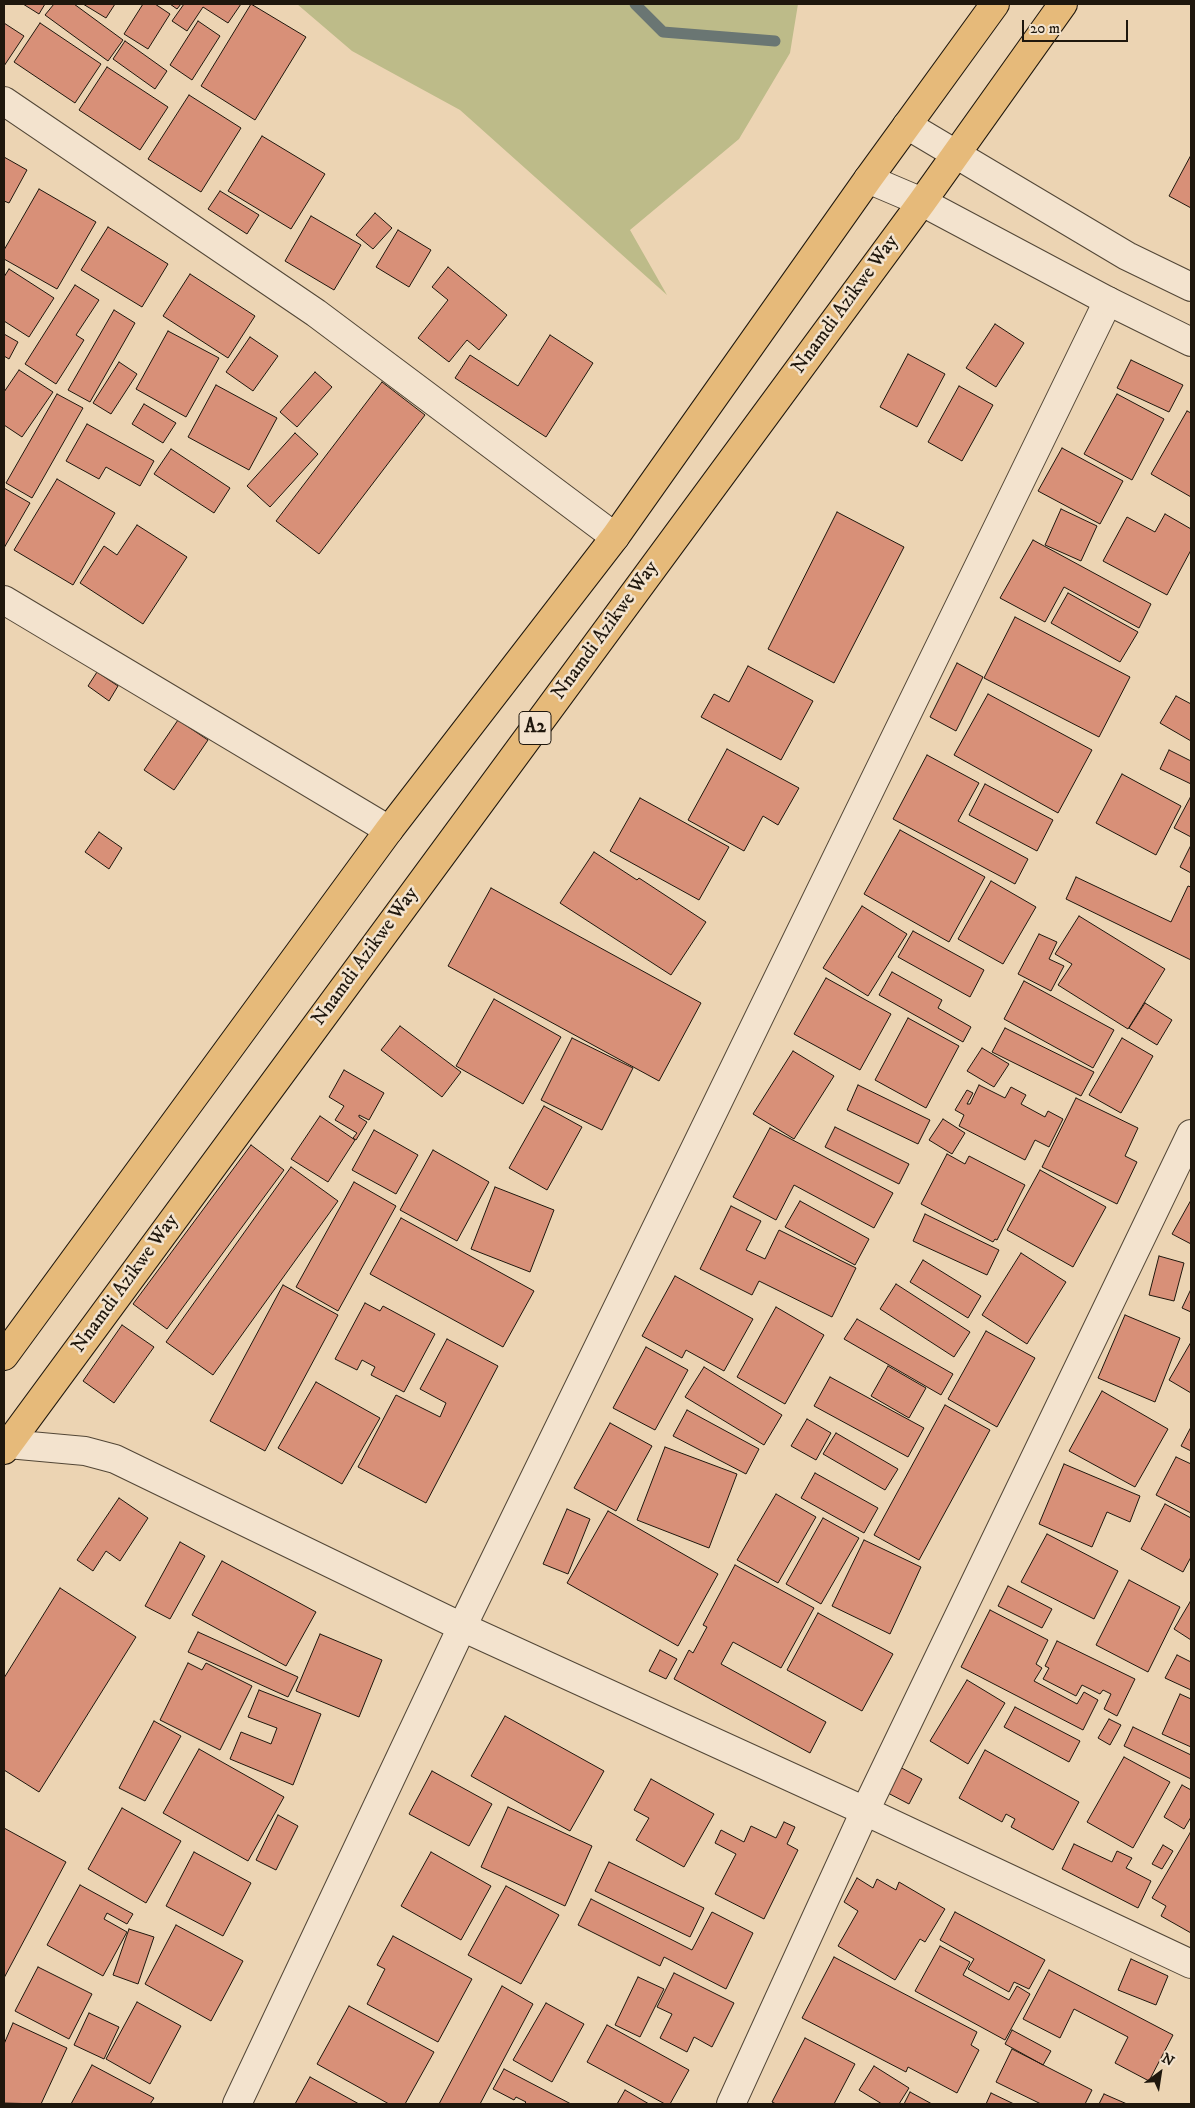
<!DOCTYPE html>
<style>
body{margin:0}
#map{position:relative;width:1195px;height:2108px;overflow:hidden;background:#ecd4b3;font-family:"IM FELL DW Pica",serif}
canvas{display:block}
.frame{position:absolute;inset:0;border:5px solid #1f170d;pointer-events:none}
.north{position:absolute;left:1135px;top:2048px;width:50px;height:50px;-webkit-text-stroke:4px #f3e3ce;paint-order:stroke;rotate:31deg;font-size:14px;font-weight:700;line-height:20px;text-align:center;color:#1f170d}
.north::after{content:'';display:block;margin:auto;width:18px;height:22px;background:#1f170d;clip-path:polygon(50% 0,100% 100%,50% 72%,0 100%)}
.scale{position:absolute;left:1022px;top:20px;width:106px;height:22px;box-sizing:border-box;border:2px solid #1f170d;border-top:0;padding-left:6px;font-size:15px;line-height:18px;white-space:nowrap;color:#1f170d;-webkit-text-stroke:4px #f3e3ce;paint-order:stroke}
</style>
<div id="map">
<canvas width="1195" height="2108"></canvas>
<div class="frame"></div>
<div class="north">N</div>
<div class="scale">20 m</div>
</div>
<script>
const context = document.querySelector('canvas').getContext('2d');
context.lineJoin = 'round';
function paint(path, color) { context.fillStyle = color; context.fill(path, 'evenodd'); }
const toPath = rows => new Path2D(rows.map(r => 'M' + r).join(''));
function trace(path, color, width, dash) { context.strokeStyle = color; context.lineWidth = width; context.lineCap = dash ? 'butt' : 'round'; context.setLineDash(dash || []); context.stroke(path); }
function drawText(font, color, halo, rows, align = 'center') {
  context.font = font + ' "IM FELL DW Pica",serif'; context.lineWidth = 5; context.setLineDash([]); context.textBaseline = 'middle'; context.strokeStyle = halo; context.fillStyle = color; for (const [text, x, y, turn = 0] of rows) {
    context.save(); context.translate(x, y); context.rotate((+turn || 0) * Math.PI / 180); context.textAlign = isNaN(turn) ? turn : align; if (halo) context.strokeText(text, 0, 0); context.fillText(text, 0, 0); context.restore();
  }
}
paint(toPath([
 [297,4,798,4,790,53,739,139,630,230,667,295,460,110,352,51]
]), '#bdbb89');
trace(toPath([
 [635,4,663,32,775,41]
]), '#6a7673', 11);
const building = toPath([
 [23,4,45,4,39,14,23,4],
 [54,4,74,4,123,40,108,61,45,15,54,4],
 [83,4,115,4,106,18,83,4],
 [143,4,155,4,170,14,148,49,124,34,143,4],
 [170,4,181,4,177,9,170,4],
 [184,4,241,4,228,23,203,7,187,31,172,21,184,4],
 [251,4,306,37,255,120,201,86,251,4],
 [198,21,220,36,192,80,170,65,198,21],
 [4,23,24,36,4,66,4,23],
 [40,23,101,64,75,103,14,62,40,23],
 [125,41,167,71,155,89,113,59,125,41],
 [107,67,168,107,140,150,79,110,107,67],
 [189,95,241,128,201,192,148,159,189,95],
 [262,136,325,174,291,229,228,191,262,136],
 [1191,155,1191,208,1169,196,1191,155],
 [4,157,27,170,9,203,4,201,4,157],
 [39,189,96,222,57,289,4,259,4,250,39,189],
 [220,191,259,215,247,234,208,209,220,191],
 [375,213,392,228,373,249,356,235,375,213],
 [311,216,361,245,334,290,285,261,311,216],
 [108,227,168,264,142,307,81,270,108,227],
 [398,230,431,250,409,287,376,267,398,230],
 [448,267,507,315,479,350,467,340,449,362,418,338,448,300,432,287,448,267],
 [9,269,54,298,29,337,4,321,4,277,9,269],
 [190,274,255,316,228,358,163,316,190,274],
 [75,285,99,300,76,335,84,340,56,384,25,364,75,285],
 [114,310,135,323,90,402,68,390,114,310],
 [995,324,1024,343,996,387,966,368,995,324],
 [168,331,219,358,186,417,136,389,168,331],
 [4,334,18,342,9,359,4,356,4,334],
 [550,335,593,363,546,437,455,378,470,355,518,386,550,335],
 [250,337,278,356,253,391,226,372,250,337],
 [908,354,945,374,917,427,880,407,908,354],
 [1131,360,1183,385,1169,412,1117,388,1131,360],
 [119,362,137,374,111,414,93,403,119,362],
 [19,370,53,392,22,437,4,425,4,392,19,370],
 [315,372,332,387,297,427,280,412,315,372],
 [382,382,425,415,319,554,276,521,382,382],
 [216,385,277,418,249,470,188,437,216,385],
 [959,386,993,405,962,461,928,442,959,386],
 [57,394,83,408,32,498,6,483,57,394],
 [1117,394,1164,419,1132,480,1084,454,1117,394],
 [144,404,176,423,163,443,132,424,144,404],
 [1187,411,1191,413,1191,497,1151,474,1187,411],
 [87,424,154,461,140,486,106,467,99,479,66,461,87,424],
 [295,433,318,454,270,507,247,486,295,433],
 [1062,448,1123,481,1100,524,1038,491,1062,448],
 [171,449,230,488,214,513,154,474,171,449],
 [57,479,115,513,73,585,14,550,57,479],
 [4,488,30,503,4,548,4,488],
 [1061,509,1097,526,1081,561,1045,545,1061,509],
 [837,512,904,547,834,683,768,649,837,512],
 [1165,514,1191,529,1191,550,1167,595,1103,561,1127,517,1155,532,1165,514],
 [137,525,187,557,143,624,80,583,104,546,117,555,137,525],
 [1033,540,1151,604,1139,628,1064,587,1045,622,1000,598,1033,540],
 [1068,593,1138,632,1120,662,1051,623,1068,593],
 [1015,617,1130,677,1099,737,984,678,1015,617],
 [957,663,983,677,956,731,930,717,957,663],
 [748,666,813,701,781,760,701,717,714,694,729,702,748,666],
 [97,672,118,686,109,701,88,686,97,672],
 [988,694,1092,750,1058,813,954,755,988,694],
 [1176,696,1191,704,1191,741,1160,723,1176,696],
 [178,720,208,740,174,790,144,770,178,720],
 [727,749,799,788,778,825,763,816,744,851,688,820,727,749],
 [1169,750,1191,761,1191,784,1160,769,1169,750],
 [927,755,979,783,958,821,1028,859,1015,884,893,819,927,755],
 [1122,774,1181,806,1156,855,1096,823,1122,774],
 [985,784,1053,820,1037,851,969,815,985,784],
 [640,798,729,847,699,900,610,851,640,798],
 [1190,798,1191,799,1191,837,1174,828,1190,798],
 [900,830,985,877,949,942,864,894,900,830],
 [99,832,122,848,109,869,85,852,99,832],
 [1191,845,1191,873,1180,867,1191,845],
 [594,852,637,880,639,878,706,922,671,975,560,903,594,852],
 [1076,877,1171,922,1188,886,1191,887,1191,960,1066,899,1076,877],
 [991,881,1036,907,1003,964,958,939,991,881],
 [491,888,701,1003,659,1081,448,966,491,888],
 [862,906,907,934,868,996,823,968,862,906],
 [1079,916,1165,969,1128,1029,1058,985,1072,964,1055,954,1079,916],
 [913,931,984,970,970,997,898,957,913,931],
 [1039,934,1057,942,1049,959,1064,966,1051,991,1018,974,1039,934],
 [892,972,942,1000,938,1008,971,1027,963,1042,879,995,892,972],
 [826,978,891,1014,860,1070,794,1034,826,978],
 [1024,981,1114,1030,1093,1068,1004,1019,1024,981],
 [494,999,561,1037,523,1104,456,1066,494,999],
 [1145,1003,1172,1020,1157,1045,1129,1028,1145,1003],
 [908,1018,959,1046,926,1108,875,1080,908,1018],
 [400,1026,461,1072,442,1097,381,1050,400,1026],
 [1005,1028,1094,1072,1081,1096,992,1052,1005,1028],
 [572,1038,633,1068,602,1130,541,1100,572,1038],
 [1122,1038,1153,1056,1121,1113,1089,1095,1122,1038],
 [982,1048,1009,1064,994,1087,967,1071,982,1048],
 [793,1051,834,1076,794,1139,753,1114,793,1051],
 [344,1070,384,1093,369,1120,359,1115,359,1117,367,1122,356,1140,353,1138,357,1133,335,1120,344,1106,329,1097,344,1070],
 [858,1085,930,1120,918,1144,847,1110,858,1085],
 [979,1085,1005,1098,1011,1087,1026,1095,1021,1104,1045,1117,1048,1111,1063,1119,1049,1147,1035,1140,1025,1160,959,1126,964,1115,955,1110,967,1090,973,1093,967,1104,970,1104,979,1085],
 [1076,1098,1138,1128,1125,1156,1137,1162,1117,1204,1042,1167,1076,1098],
 [544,1106,582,1127,547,1190,509,1168,544,1106],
 [320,1116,355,1140,328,1182,291,1159,320,1116],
 [943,1119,965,1133,952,1154,929,1140,943,1119],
 [835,1127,909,1164,899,1184,825,1147,835,1127],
 [770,1128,893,1193,874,1228,794,1185,776,1220,733,1197,770,1128],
 [374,1130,418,1155,396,1194,352,1170,374,1130],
 [251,1145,284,1170,167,1329,133,1304,251,1145],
 [433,1150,489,1182,457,1241,400,1210,433,1150],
 [947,1154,965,1164,969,1156,1025,1185,997,1240,995,1239,993,1242,921,1204,947,1154],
 [291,1167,338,1201,213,1375,166,1342,291,1167],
 [1040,1170,1106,1207,1073,1267,1007,1230,1040,1170],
 [354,1182,396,1206,338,1311,296,1287,354,1182],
 [495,1187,554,1210,530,1272,471,1249,495,1187],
 [1191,1200,1191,1244,1172,1234,1191,1200],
 [800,1201,869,1239,855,1265,785,1227,800,1201],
 [731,1206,761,1221,746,1250,765,1259,779,1230,856,1268,832,1317,759,1281,752,1295,700,1269,731,1206],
 [925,1214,999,1250,987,1275,913,1241,925,1214],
 [401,1218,534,1291,503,1347,370,1274,401,1218],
 [1021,1253,1066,1282,1027,1344,982,1315,1021,1253],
 [1159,1256,1184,1263,1174,1301,1149,1295,1159,1256],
 [923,1260,981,1296,968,1318,910,1282,923,1260],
 [675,1276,753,1319,724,1371,686,1350,682,1358,642,1336,675,1276],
 [896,1284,970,1332,954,1357,880,1309,896,1284],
 [283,1285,338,1315,265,1451,210,1421,283,1285],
 [1191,1289,1191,1312,1182,1308,1191,1289],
 [365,1303,380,1311,383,1306,435,1334,404,1392,371,1375,375,1367,362,1360,357,1370,335,1359,365,1303],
 [776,1307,824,1335,785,1404,737,1377,776,1307],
 [1125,1315,1180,1338,1155,1402,1098,1378,1125,1315],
 [857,1319,953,1374,941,1395,844,1339,857,1319],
 [122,1325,154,1347,114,1403,83,1381,122,1325],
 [986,1331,1035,1358,997,1427,948,1399,986,1331],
 [447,1339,498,1366,426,1503,358,1467,396,1395,440,1417,446,1403,420,1389,447,1339],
 [1191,1342,1191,1393,1169,1380,1191,1342],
 [646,1347,688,1370,655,1430,613,1408,646,1347],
 [888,1366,926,1388,909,1418,871,1396,888,1366],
 [704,1367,782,1415,764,1445,685,1397,704,1367],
 [830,1377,924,1428,908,1457,814,1406,830,1377],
 [316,1382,380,1418,342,1484,278,1448,316,1382],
 [1102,1391,1168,1429,1135,1487,1069,1451,1102,1391],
 [945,1405,990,1430,919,1560,874,1535,945,1405],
 [687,1410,759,1449,746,1474,673,1436,687,1410],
 [807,1419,831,1433,816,1460,791,1446,807,1419],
 [610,1423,652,1446,616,1511,574,1488,610,1423],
 [1191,1427,1191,1451,1181,1446,1191,1427],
 [836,1433,898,1469,885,1490,823,1454,836,1433],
 [665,1447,737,1474,709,1548,637,1520,665,1447],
 [1176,1457,1191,1464,1191,1513,1156,1495,1176,1457],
 [1064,1464,1140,1496,1130,1522,1107,1512,1092,1547,1039,1524,1064,1464],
 [815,1473,878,1508,864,1533,801,1498,815,1473],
 [776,1494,816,1517,778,1583,737,1560,776,1494],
 [119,1498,148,1518,120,1561,106,1551,93,1571,77,1560,119,1498],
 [1165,1504,1191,1518,1191,1557,1183,1572,1141,1549,1165,1504],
 [567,1509,590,1519,568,1574,543,1564,567,1509],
 [608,1511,718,1574,678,1646,567,1583,608,1511],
 [823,1518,859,1538,821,1604,786,1584,823,1518],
 [1047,1534,1118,1571,1094,1619,1021,1582,1047,1534],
 [864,1540,921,1567,890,1634,832,1606,864,1540],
 [180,1542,205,1556,170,1619,145,1606,180,1542],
 [222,1561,316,1612,286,1666,192,1615,222,1561],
 [735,1565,814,1608,781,1668,733,1642,721,1664,826,1722,810,1753,674,1679,689,1650,693,1653,707,1627,703,1625,735,1565],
 [1129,1580,1180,1607,1148,1672,1096,1645,1129,1580],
 [1008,1586,1052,1609,1042,1628,998,1606,1008,1586],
 [60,1588,136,1637,39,1792,4,1770,4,1678,60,1588],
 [1190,1602,1191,1603,1191,1640,1174,1629,1190,1602],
 [990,1610,1048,1640,1036,1664,1042,1668,1034,1681,1077,1704,1084,1692,1098,1700,1083,1730,961,1667,990,1610],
 [818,1613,893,1654,862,1711,787,1670,818,1613],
 [198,1632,298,1677,288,1697,188,1652,198,1632],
 [320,1634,382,1660,359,1717,296,1691,320,1634],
 [1057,1641,1135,1679,1117,1716,1104,1709,1111,1694,1103,1690,1100,1694,1082,1685,1076,1696,1043,1679,1049,1668,1045,1666,1057,1641],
 [660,1650,677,1659,666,1679,649,1671,660,1650],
 [1177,1655,1191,1662,1191,1690,1165,1678,1177,1655],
 [188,1663,202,1670,206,1663,252,1686,220,1750,160,1720,188,1663],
 [967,1680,1005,1703,968,1764,930,1741,967,1680],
 [259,1690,321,1714,293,1785,230,1759,241,1732,271,1744,277,1728,248,1717,259,1690],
 [1180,1694,1191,1699,1191,1747,1162,1734,1180,1694],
 [1015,1707,1080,1741,1069,1762,1004,1727,1015,1707],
 [505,1716,604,1771,570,1831,471,1776,505,1716],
 [1109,1719,1121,1725,1110,1745,1098,1738,1109,1719],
 [154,1721,181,1736,145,1801,119,1788,154,1721],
 [1133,1727,1191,1755,1191,1779,1124,1746,1133,1727],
 [199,1749,284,1797,248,1861,163,1813,199,1749],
 [985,1750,1079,1802,1053,1850,1011,1827,1015,1819,1006,1814,1002,1822,959,1798,985,1750],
 [1124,1757,1170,1782,1133,1848,1087,1822,1124,1757],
 [898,1766,922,1779,909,1804,884,1791,898,1766],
 [432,1771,492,1804,469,1846,409,1814,432,1771],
 [651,1779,714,1814,684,1867,636,1840,649,1818,634,1810,651,1779],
 [1182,1785,1191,1790,1191,1817,1184,1829,1164,1817,1182,1785],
 [508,1807,592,1846,565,1906,481,1867,508,1807],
 [122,1808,181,1841,146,1903,88,1869,122,1808],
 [278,1815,298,1826,276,1870,256,1860,278,1815],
 [784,1822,795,1827,787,1844,798,1850,764,1919,715,1894,736,1854,715,1843,721,1830,744,1842,751,1826,776,1838,784,1822],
 [4,1828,66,1862,4,1978,4,1828],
 [1190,1833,1191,1834,1191,1933,1161,1916,1166,1906,1152,1898,1190,1833],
 [1074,1844,1112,1862,1117,1851,1132,1858,1126,1868,1151,1881,1138,1908,1062,1869,1074,1844],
 [1163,1845,1173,1851,1162,1869,1152,1864,1163,1845],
 [194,1852,251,1883,223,1936,166,1906,194,1852],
 [431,1852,491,1886,461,1940,401,1906,431,1852],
 [609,1862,704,1908,690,1937,595,1891,609,1862],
 [857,1878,873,1888,877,1879,896,1890,899,1882,945,1909,925,1942,920,1939,895,1980,838,1946,858,1911,844,1902,857,1878],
 [80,1885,133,1914,127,1924,107,1913,104,1919,127,1932,103,1976,47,1945,80,1885],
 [506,1886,559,1915,521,1984,468,1955,506,1886],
 [591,1899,692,1950,712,1912,753,1933,726,1989,664,1957,660,1966,578,1925,591,1899],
 [955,1912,1045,1960,1029,1989,1014,1982,1009,1992,968,1969,974,1959,940,1940,955,1912],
 [176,1925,243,1961,211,2021,145,1984,176,1925],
 [129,1929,154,1937,138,1984,113,1975,129,1929],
 [393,1936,472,1979,438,2042,367,2004,385,1969,377,1965,393,1936],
 [940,1946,970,1962,963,1975,1009,2000,1017,1986,1030,1994,1005,2040,915,1991,940,1946],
 [834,1957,977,2032,971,2045,979,2050,957,2093,908,2067,906,2072,802,2018,834,1957],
 [1131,1959,1168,1976,1156,2005,1118,1990,1131,1959],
 [38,1967,92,1994,69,2039,15,2011,38,1967],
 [1049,1970,1173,2035,1149,2081,1115,2063,1128,2037,1074,2009,1060,2038,1023,2019,1049,1970],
 [674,1973,734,2003,712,2047,694,2037,687,2052,660,2038,672,2014,657,2007,674,1973],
 [638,1977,664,1989,640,2037,615,2025,638,1977],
 [502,1986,533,2004,480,2104,439,2104,502,1986],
 [137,2002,181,2026,150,2084,106,2059,137,2002],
 [546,2003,584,2024,552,2082,513,2060,546,2003],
 [349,2006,434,2052,405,2104,389,2104,317,2064,349,2006],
 [89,2013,119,2027,104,2059,74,2045,89,2013],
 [13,2023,67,2048,41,2104,4,2103,4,2044,13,2023],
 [607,2025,689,2070,670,2104,665,2104,587,2062,607,2025],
 [1012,2030,1051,2051,1043,2065,1005,2044,1012,2030],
 [805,2038,855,2064,834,2104,776,2104,772,2102,805,2038],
 [1012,2049,1092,2090,1085,2104,1041,2104,996,2082,1012,2049],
 [92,2065,154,2098,150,2104,71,2104,92,2065],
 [874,2066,909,2088,899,2104,882,2104,859,2090,874,2066],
 [504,2069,571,2104,524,2104,526,2102,516,2097,514,2100,493,2089,504,2069],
 [310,2077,359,2104,295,2104,310,2077],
 [625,2090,649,2104,617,2104,625,2090],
 [910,2092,932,2104,904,2104,910,2092],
 [991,2093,1014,2104,986,2104,991,2093],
 [1104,2094,1127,2104,1099,2104,1104,2094]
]);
paint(building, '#d89078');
trace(building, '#1f170d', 1);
const minor = toPath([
 [4,101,316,313,615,537],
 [4,600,389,830],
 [8,1444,85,1451,115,1459,462,1627,865,1811,1191,1964],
 [237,2104,462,1627,1108,301],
 [731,2104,865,1811,1191,1134]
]);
const tertiary = toPath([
 [907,125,1127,256,1191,287],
 [868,179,922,202,1108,301,1191,342]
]);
const trunk = toPath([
 [4,1356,389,830,615,537,868,179,995,4],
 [4,1450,922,202,1063,4]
]);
trace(minor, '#524636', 30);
trace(tertiary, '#524636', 30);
trace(trunk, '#1f170d', 30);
trace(minor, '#f3e3ce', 28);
trace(tertiary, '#f3e3ce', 28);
trace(trunk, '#e6ba7a', 28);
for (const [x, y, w] of [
 [535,728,32]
]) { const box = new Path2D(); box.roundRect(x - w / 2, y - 16.5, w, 33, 4); context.fillStyle = '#f3e3ce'; context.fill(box); trace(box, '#1f170d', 1); }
drawText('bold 19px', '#1f170d', null, [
 ["A2",535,728]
]);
drawText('20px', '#1f170d', '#f3e3ce', [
 ["Nnamdi Azikwe Way",846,305,-54],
 ["Nnamdi Azikwe Way",606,631,-54],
 ["Nnamdi Azikwe Way",366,957,-54],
 ["Nnamdi Azikwe Way",126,1284,-54]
]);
</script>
